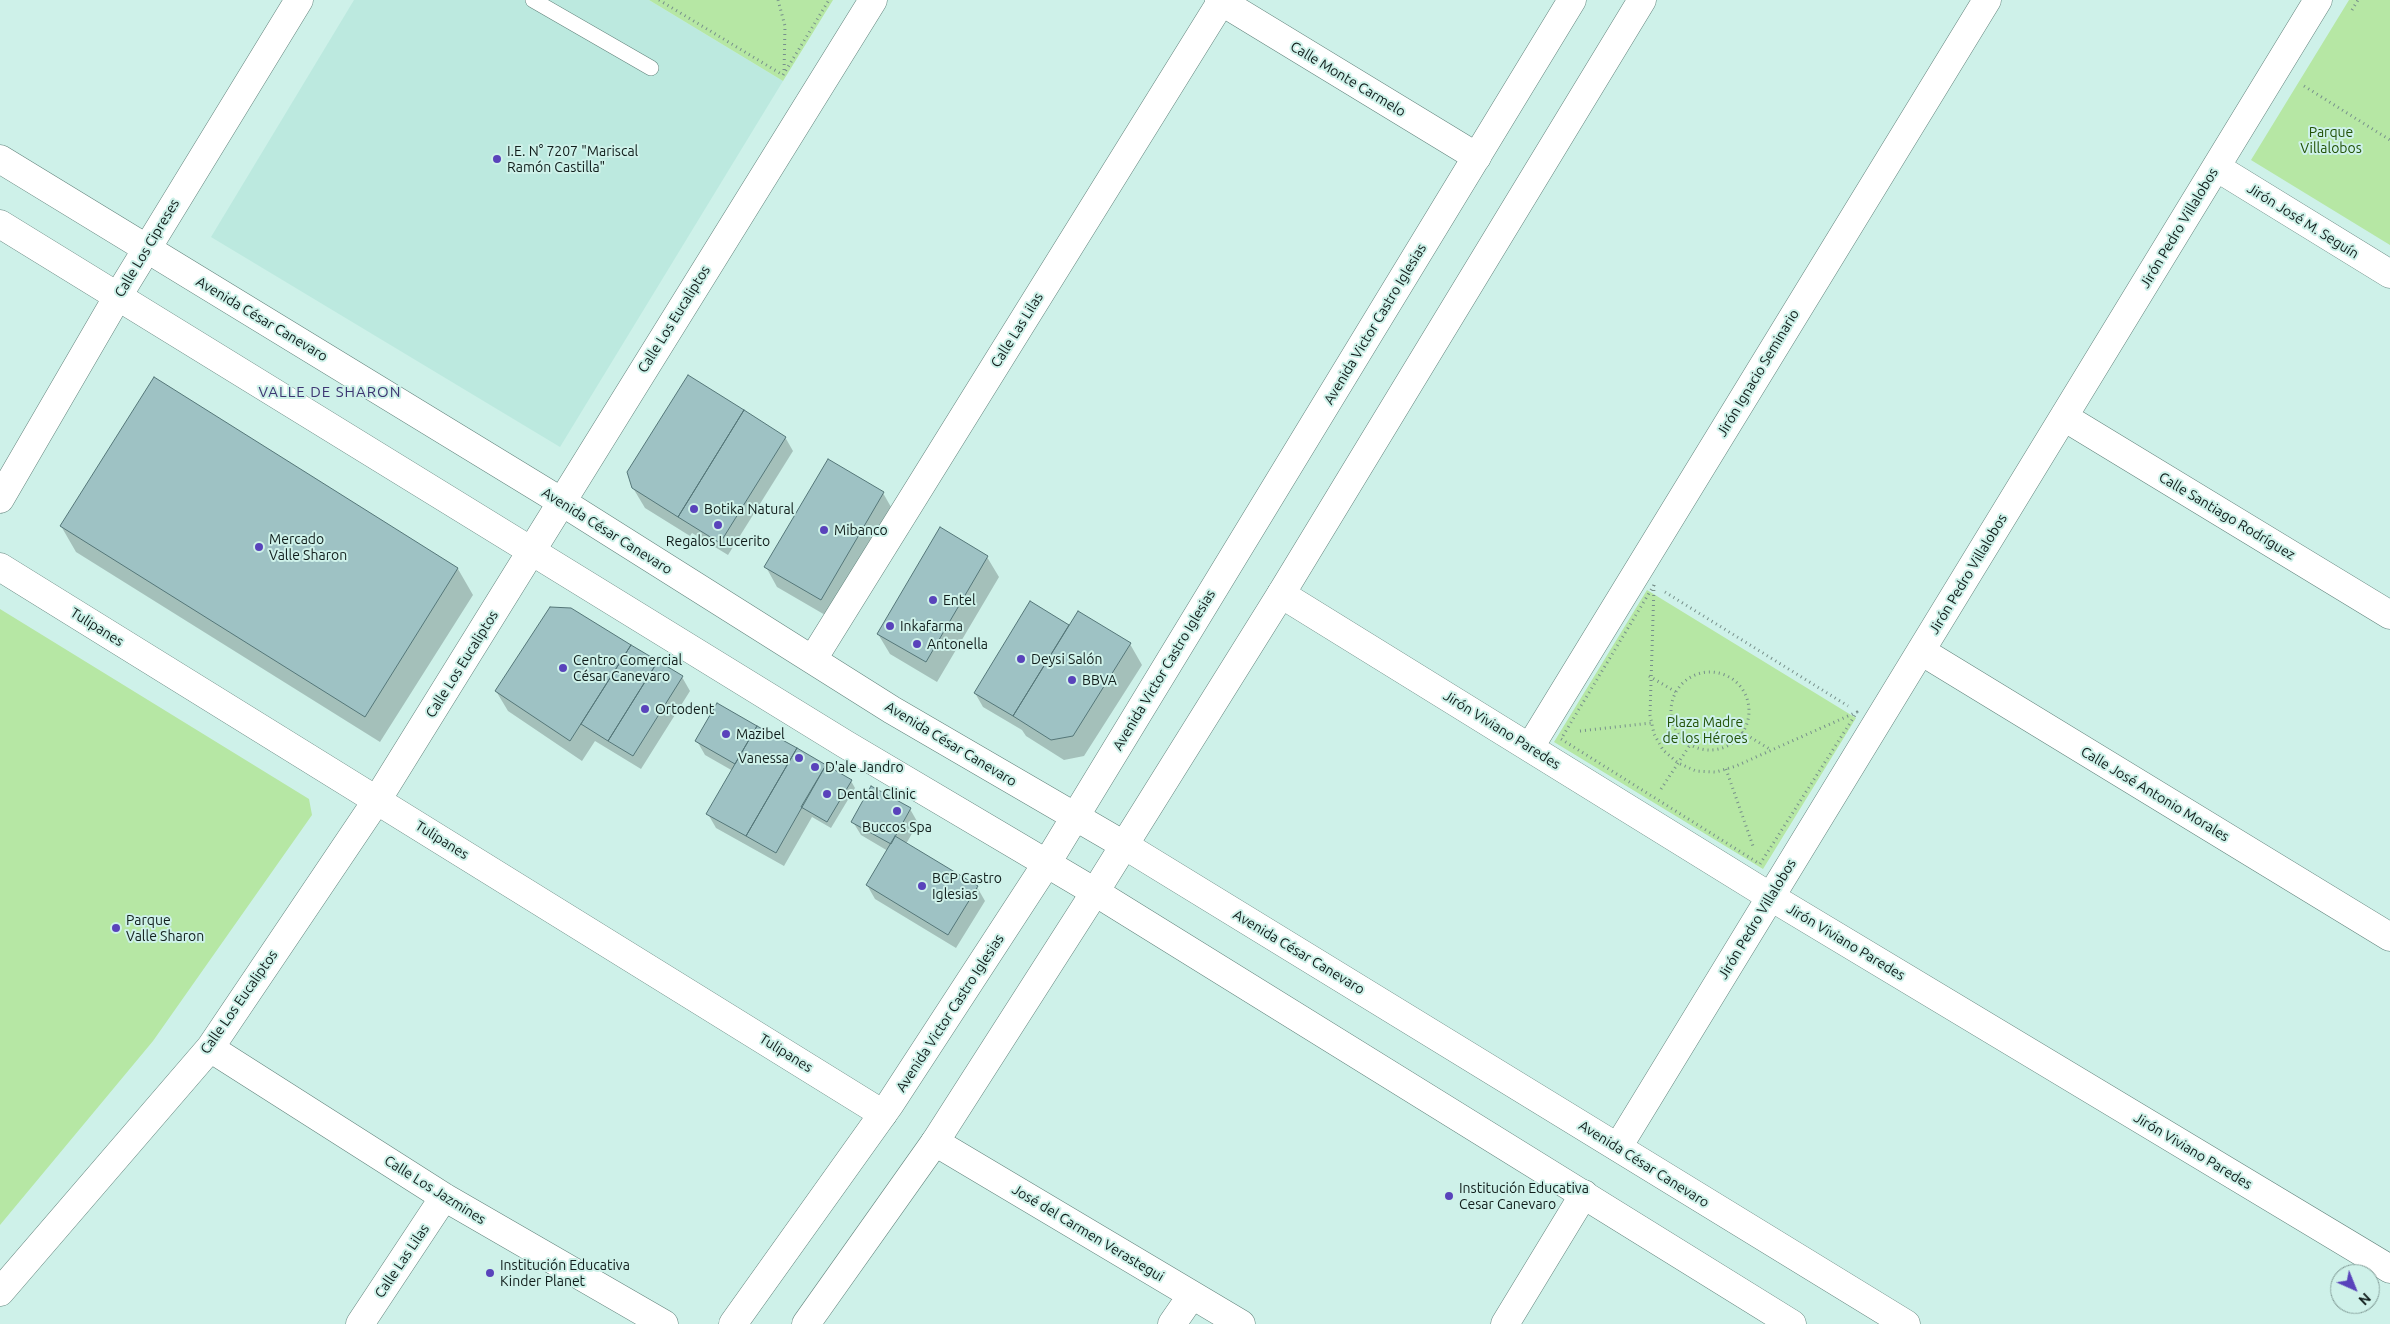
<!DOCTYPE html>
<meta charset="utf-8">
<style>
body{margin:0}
#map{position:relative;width:2390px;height:1324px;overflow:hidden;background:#cef1e9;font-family:Ubuntu,sans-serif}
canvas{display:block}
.north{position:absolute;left:2330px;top:1264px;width:50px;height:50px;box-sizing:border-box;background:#cef1e9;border:1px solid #829c97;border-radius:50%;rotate:136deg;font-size:14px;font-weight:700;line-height:20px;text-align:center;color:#101d1b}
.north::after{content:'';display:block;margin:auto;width:18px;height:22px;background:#5943bb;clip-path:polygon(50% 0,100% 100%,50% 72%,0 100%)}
</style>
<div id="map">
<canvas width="2390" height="1324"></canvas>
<div class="north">N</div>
</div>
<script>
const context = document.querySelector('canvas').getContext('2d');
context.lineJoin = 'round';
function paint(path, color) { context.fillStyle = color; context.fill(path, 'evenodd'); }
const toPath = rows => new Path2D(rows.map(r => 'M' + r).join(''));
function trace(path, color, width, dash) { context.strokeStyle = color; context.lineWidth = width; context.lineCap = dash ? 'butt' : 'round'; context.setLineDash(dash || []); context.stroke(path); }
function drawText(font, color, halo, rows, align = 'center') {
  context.font = font + ' Ubuntu,sans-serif'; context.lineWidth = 4; context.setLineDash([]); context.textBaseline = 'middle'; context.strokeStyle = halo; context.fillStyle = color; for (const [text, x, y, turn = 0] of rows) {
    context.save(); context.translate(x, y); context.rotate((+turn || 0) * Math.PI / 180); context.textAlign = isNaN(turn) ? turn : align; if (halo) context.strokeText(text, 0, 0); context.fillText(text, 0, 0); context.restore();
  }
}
paint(toPath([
 [354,0,649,0,783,81,560,447,211,237]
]), '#bce9df');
paint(toPath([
 [649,0,833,0,783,81],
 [2349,0,2390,0,2390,245,2251,160],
 [1647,590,1856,718,1763,869,1554,742],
 [0,609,309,799,312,815,153,1041,0,1225]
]), '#b6e7a4');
paint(toPath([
 [154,379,458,569,473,595,380,742,76,552,61,526],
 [785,437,793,451,728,555,692,533,690,536,645,508,633,488],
 [883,493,895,514,832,619,777,587,766,567],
 [987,557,999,577,937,682,890,654,878,634],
 [1030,603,1069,627,1078,612,1130,644,1142,665,1084,756,1064,760,1026,736,1022,730,983,707,975,693],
 [570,609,682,677,690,691,641,769,595,741,582,761,508,711,496,691],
 [697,741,851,781,855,788,831,828,812,817,784,866,716,828,708,814,733,771,705,755],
 [910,809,918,823,906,844,977,887,985,901,956,948,875,899,867,885,888,851,861,835,853,822]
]), '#0003');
const building = toPath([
 [688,375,744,410,678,517,632,488,627,472,688,375],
 [154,377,458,568,365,717,60,526,154,377],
 [744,410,786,437,720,543,678,517,744,410],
 [828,459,884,492,821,600,764,567,828,459],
 [940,527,988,556,926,662,877,634,940,527],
 [1030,601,1069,625,1013,716,974,693,1030,601],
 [550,607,571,608,631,645,570,741,495,691,550,607],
 [1078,611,1131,643,1073,736,1051,740,1013,716,1078,611],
 [631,645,658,661,608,741,581,724,631,645],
 [658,661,683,676,633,756,608,741,658,661],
 [717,703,757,726,735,764,695,741,717,703],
 [757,726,797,748,746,836,706,814,757,726],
 [797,748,826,765,776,853,746,836,797,748],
 [826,765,852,780,827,822,801,807,826,765],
 [871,786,911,808,891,844,851,822,871,786],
 [895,836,978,886,948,935,866,885,895,836]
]);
paint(building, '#9ec2c4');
trace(building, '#547678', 1);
const service = toPath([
 [533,0,651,68]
]);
const minor = toPath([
 [1219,0,1477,157],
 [2216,167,2390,274],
 [2064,417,2390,615],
 [0,499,118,296,299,0],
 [0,567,883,1114],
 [1281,594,1771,897,2390,1269],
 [1921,651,2390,937],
 [813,659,1221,2],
 [1530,747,1987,0],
 [210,1048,444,1197,664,1324],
 [935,1142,1241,1324],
 [1618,1147,2318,0],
 [0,1292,210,1048,377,800,873,0],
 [360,1324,444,1197],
 [1172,1324,1192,1295],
 [1505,1324,1584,1194]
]);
const tertiary = toPath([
 [733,1324,890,1104,1047,863,1572,0],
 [806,1324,935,1142,1095,892,1281,594,1642,0]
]);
const secondary = toPath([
 [0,159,562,502,892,710,1124,845,1906,1324],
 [0,224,845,744,1095,892,1792,1324]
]);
trace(service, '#61827b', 16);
trace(minor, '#61827b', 29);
trace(tertiary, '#61827b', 29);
trace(secondary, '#61827b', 29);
trace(toPath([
 [659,0,783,75,829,0],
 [778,0,785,26,784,73],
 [2352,10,2358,0],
 [2304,86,2390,140],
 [1654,585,1650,715,1654,734,1663,750,1678,763,1696,771,1716,772,1736,766,1857,712,1760,864,1561,739,1654,585],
 [1665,592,1848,706],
 '1671 711a39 39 0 1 1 78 0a39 39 0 1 1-78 0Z',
 [1649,676,1676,692],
 [1580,731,1651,723],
 [1742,732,1771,750],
 [1726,769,1753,846],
 [1661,789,1690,745]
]), '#77908b', 3, [1, 4]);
trace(service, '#fff', 15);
trace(minor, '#fff', 28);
trace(tertiary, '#fff', 28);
trace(secondary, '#fff', 28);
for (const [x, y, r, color] of [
 [497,159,5,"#5943bb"],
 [694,509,5,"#5943bb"],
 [718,525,5,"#5943bb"],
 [824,530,5,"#5943bb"],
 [259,547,5,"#5943bb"],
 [933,600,5,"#5943bb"],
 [890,626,5,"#5943bb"],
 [917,644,5,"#5943bb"],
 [1021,659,5,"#5943bb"],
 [563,668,5,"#5943bb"],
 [1072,680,5,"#5943bb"],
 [645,709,5,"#5943bb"],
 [726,734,5,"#5943bb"],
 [799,758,5,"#5943bb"],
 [815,767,5,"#5943bb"],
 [827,794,5,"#5943bb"],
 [897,811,5,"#5943bb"],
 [922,886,5,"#5943bb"],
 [116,928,5,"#5943bb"],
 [1449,1196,5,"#5943bb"],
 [490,1273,5,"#5943bb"]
]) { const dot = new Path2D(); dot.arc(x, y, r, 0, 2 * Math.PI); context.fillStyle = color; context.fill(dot); trace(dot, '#cef1e9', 2); }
drawText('14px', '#101d1b', '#cef1e9', [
 ["Calle Monte Carmelo",1348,79,31],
 ["Jirón José M. Seguín",2303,221,32],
 ["Jirón Pedro Villalobos",2179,228,-59],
 ["Calle Los Cipreses",147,248,-59],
 ["Avenida César Canevaro",262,319,31],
 ["Calle Los Eucaliptos",674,319,-58],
 ["Avenida Victor Castro Iglesias",1375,324,-59],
 ["Calle Las Lilas",1017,330,-58],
 ["Jirón Ignacio Seminario",1758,373,-59],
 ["Calle Santiago Rodríguez",2227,516,31],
 ["Avenida César Canevaro",607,531,32],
 ["Jirón Pedro Villalobos",1968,574,-59],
 ["Tulipanes",97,627,32],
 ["Calle Los Eucaliptos",462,664,-58],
 ["Avenida Victor Castro Iglesias",1164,670,-59],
 ["Jirón Viviano Paredes",1502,730,32],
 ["Avenida César Canevaro",951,744,31],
 ["Calle José Antonio Morales",2155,794,31],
 ["Tulipanes",442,840,32],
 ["Jirón Pedro Villalobos",1757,919,-59],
 ["Jirón Viviano Paredes",1846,942,31],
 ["Avenida César Canevaro",1299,952,31],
 ["Calle Los Eucaliptos",239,1002,-55],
 ["Avenida Victor Castro Iglesias",950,1013,-57],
 ["Tulipanes",786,1053,32],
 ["Jirón Viviano Paredes",2193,1151,31],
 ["Avenida César Canevaro",1644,1164,32],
 ["Calle Los Jazmines",435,1190,32],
 ["José del Carmen Verastegui",1088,1233,31],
 ["Calle Las Lilas",402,1261,-56]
]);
drawText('14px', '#225207', '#cef1e9', [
 ["Parque",2331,132],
 ["Villalobos",2331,148],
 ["Plaza Madre",1705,722],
 ["de los Héroes",1705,738]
]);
drawText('14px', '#101d1b', '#cef1e9', [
 ["I.E. N° 7207 \"Mariscal",507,151],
 ["Ramón Castilla\"",507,167],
 ["Botika Natural",704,509],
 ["Mibanco",834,530],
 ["Mercado",269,539],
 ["Valle Sharon",269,555],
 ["Regalos Lucerito",718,541,"center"],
 ["Entel",943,600],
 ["Inkafarma",900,626],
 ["Antonella",927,644],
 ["Deysi Salón",1031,659],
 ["Centro Comercial",573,660],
 ["César Canevaro",573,676],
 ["BBVA",1082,680],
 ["Ortodent",655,709],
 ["Mazibel",736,734],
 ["Vanessa",789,758,"right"],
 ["D'ale Jandro",825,767],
 ["Dental Clinic",837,794],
 ["Buccos Spa",897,827,"center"],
 ["BCP Castro",932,878],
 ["Iglesias",932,894],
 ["Parque",126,920],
 ["Valle Sharon",126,936],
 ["Institución Educativa",1459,1188],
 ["Cesar Canevaro",1459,1204],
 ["Institución Educativa",500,1265],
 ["Kinder Planet",500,1281]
], 'left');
context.letterSpacing = '1px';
drawText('15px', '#3c3571', '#cef1e9', [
 ["VALLE DE SHARON",330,392]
]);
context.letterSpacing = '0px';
</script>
